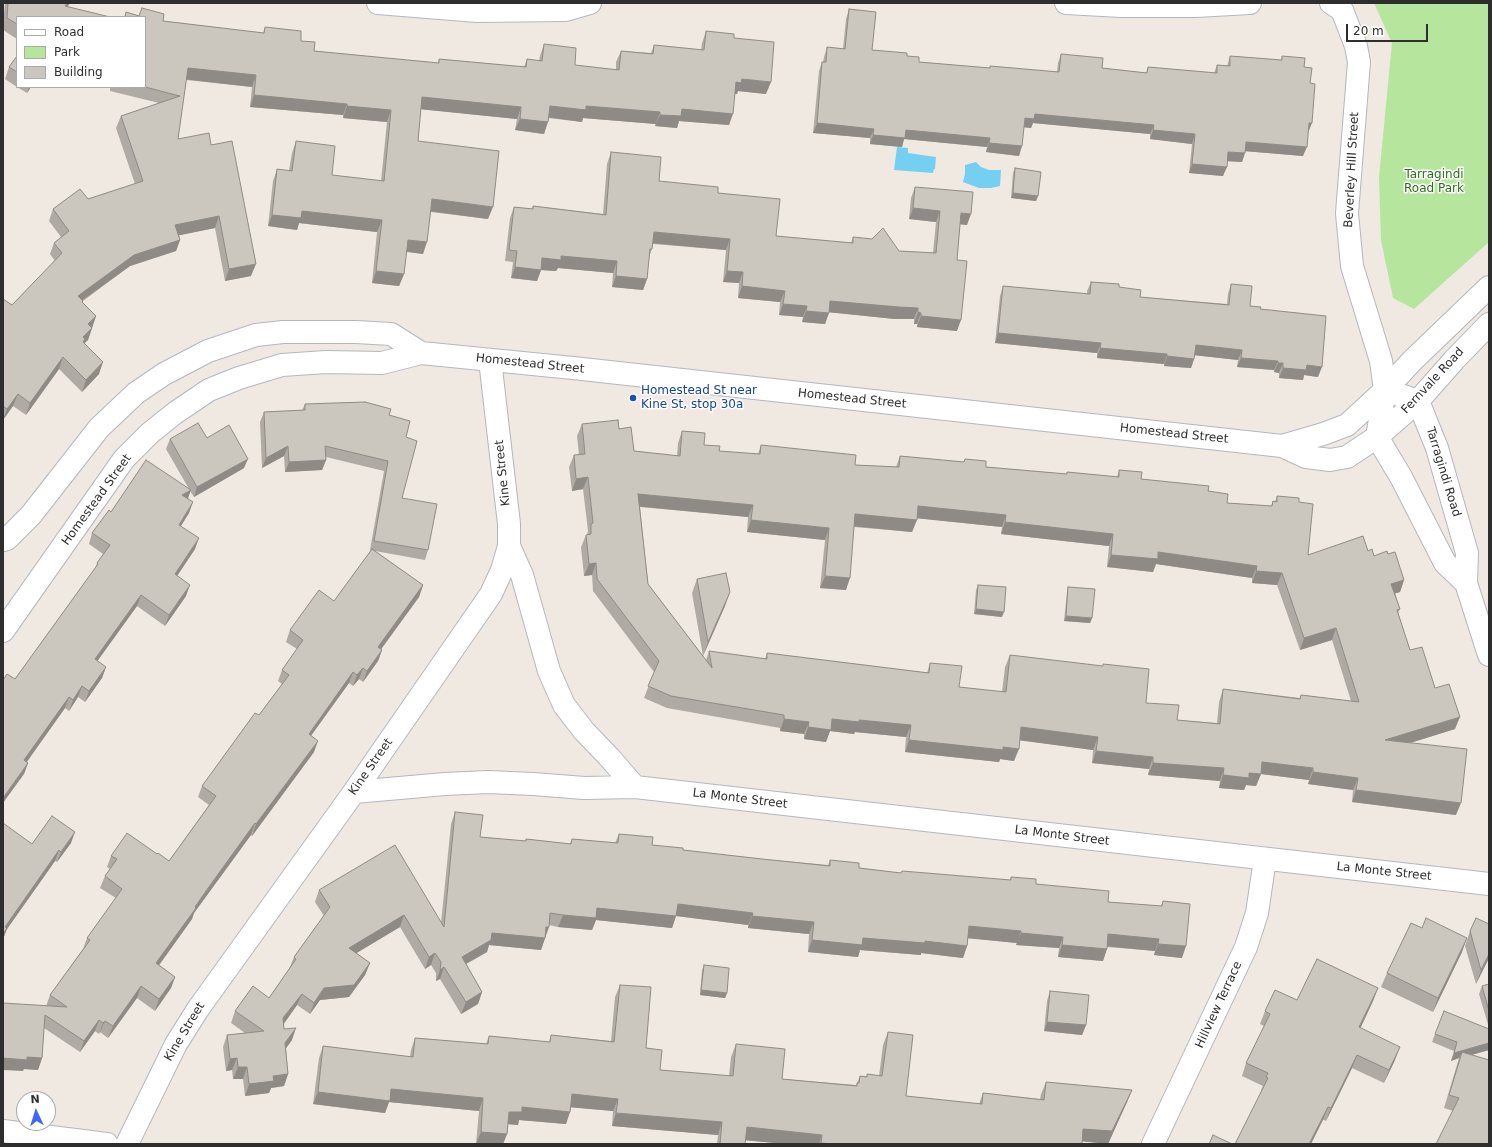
<!DOCTYPE html>
<style>
body{margin:0}
#map{position:relative;width:1492px;height:1147px;overflow:hidden;background:#efe9e1;font-family:"DejaVu Sans",sans-serif}
canvas{display:block}
.frame{position:absolute;inset:0;border:4px solid #2e2e2e;pointer-events:none}
.legend{position:absolute;left:16px;top:16px;width:130px;height:72px;box-sizing:border-box;background:#fff;border:1px solid #ababab;margin:0;padding:5px 7px;list-style:none;font-size:12px;color:#2e2e2e}
.legend li{display:flex;align-items:center;gap:8px;height:20px}
.legend b{width:20px;border:1px solid #ababab}
.north{position:absolute;left:16px;top:1091px;width:40px;height:40px;box-sizing:border-box;background:#fff;border:1px solid #ababab;border-radius:50%;rotate:356deg;font-size:11px;font-weight:700;line-height:16px;text-align:center;color:#2e2e2e}
.north::after{content:'';display:block;margin:auto;width:14px;height:18px;background:#4264fb;clip-path:polygon(50% 0,100% 100%,50% 72%,0 100%)}
.scale{position:absolute;left:1346px;top:24px;width:82px;height:18px;box-sizing:border-box;border:2px solid #2e2e2e;border-top:0;padding-left:5px;font-size:12px;line-height:14px;white-space:nowrap;color:#2e2e2e;-webkit-text-stroke:3px #fff;paint-order:stroke}
</style>
<div id="map">
<canvas width="1492" height="1147"></canvas>
<div class="frame"></div>
<ul class="legend">
<li><b style="height:5px;background:#fff"></b>Road</li>
<li><b style="height:11px;background:#b6e59e"></b>Park</li>
<li><b style="height:11px;background:#cbc7bf"></b>Building</li>
</ul>
<div class="north">N</div>
<div class="scale">20 m</div>
</div>
<script>
const context = document.querySelector('canvas').getContext('2d');
context.lineJoin = 'round';
function paint(path, color) { context.fillStyle = color; context.fill(path, 'evenodd'); }
const toPath = rows => new Path2D(rows.map(r => 'M' + r).join(''));
function trace(path, color, width, dash) { context.strokeStyle = color; context.lineWidth = width; context.lineCap = dash ? 'butt' : 'round'; context.setLineDash(dash || []); context.stroke(path); }
function drawText(font, color, halo, rows, align = 'center') {
  context.font = font + ' "DejaVu Sans",sans-serif'; context.lineWidth = 3; context.setLineDash([]); context.textBaseline = 'middle'; context.strokeStyle = halo; context.fillStyle = color; for (const [text, x, y, turn = 0] of rows) {
    context.save(); context.translate(x, y); context.rotate((+turn || 0) * Math.PI / 180); context.textAlign = isNaN(turn) ? turn : align; if (halo) context.strokeText(text, 0, 0); context.fillText(text, 0, 0); context.restore();
  }
}
paint(toPath([
 [1374,3,1489,3,1489,242,1414,309,1393,298,1381,240,1379,177,1392,43]
]), '#b6e59e');
paint(toPath([
 [897,147,908,148,908,153,936,157,935,169,934,169,933,173,894,170],
 [976,162,981,167,989,170,1001,170,1000,186,991,188,979,188,963,182,965,174,965,165]
]), '#75cff0');
const minor = toPath([
 [378,3,477,11,566,10,590,3],
 [1066,3,1121,6,1196,6,1250,3],
 [1331,3,1342,10,1356,46,1359,62,1347,213,1352,266,1381,361,1385,390,1377,437,1401,477,1445,563,1466,583],
 [1385,390,1418,401,1437,448,1467,553,1466,583,1489,655],
 [1282,446,1323,434,1347,425,1385,390,1412,361,1489,287],
 [3,540,7,539,31,515,99,428,136,393,164,374,208,351,256,335,283,332,356,332,391,334,421,353],
 [509,546,522,575,549,671,564,705,584,731,609,757,635,787],
 [3,631,124,459,150,433,175,413,209,390,239,378,282,365,326,362,382,363,421,353,573,368,1282,446,1306,457,1330,460,1347,457,1377,437,1418,401,1455,359,1489,324],
 [354,792,445,784,488,782,533,784,584,788,635,787,1489,884],
 [3,1131,107,1144],
 [127,1144,176,1044,198,1009,354,792,491,594,502,570,509,546,509,524,490,360],
 [1153,1144,1246,947,1257,913,1265,859]
]);
trace(minor, '#b4b7c1', 24);
trace(minor, '#fff', 22);
paint(toPath([
 [5,3,70,3,17,17,17,39,3,30,3,23],
 [142,8,163,21,263,33,265,27,301,41,314,51,438,63,439,59,524,67,527,59,539,61,540,56,544,44,575,65,616,70,616,62,621,51,651,53,654,45,701,50,702,43,706,31,734,38,766,94,738,91,737,94,735,94,729,125,679,121,677,128,655,126,656,124,583,118,582,122,548,118,544,134,515,130,517,119,421,109,418,141,488,219,431,212,423,254,406,252,404,274,399,286,372,283,377,232,299,223,297,230,268,226,273,181,277,169,289,171,292,153,296,141,332,175,381,181,387,122,343,118,343,115,250,107,252,87,186,80,178,139,211,145,251,276,225,281,215,228,179,235,180,240,176,251,130,266,83,301,83,303,96,316,88,340,84,344,99,374,82,392,59,369,26,415,13,406,3,420,3,299,12,305,55,261,50,254,54,243,61,237,49,221,53,209,88,199,135,184,116,128,121,116,159,103,110,91,110,87,145,87,145,17,124,17,126,12,139,16],
 [849,9,872,50,907,56,919,62,990,68,990,66,1057,72,1058,63,1061,54,1102,68,1146,73,1148,67,1214,73,1217,65,1227,66,1230,56,1281,60,1282,56,1304,67,1310,83,1308,133,1303,156,1245,151,1242,162,1227,161,1223,176,1189,173,1192,144,1150,139,1150,134,1033,123,1031,128,1024,127,1019,156,986,152,987,147,904,139,902,147,870,144,870,138,813,133,819,71,822,62,823,62,824,57,827,47,843,49,846,19],
 [17,56,17,87,5,79,9,67],
 [17,87,31,87,27,93],
 [611,152,659,181,718,193,776,236,851,243,853,237,899,251,933,253,936,222,909,219,911,198,915,187,967,225,960,224,957,260,957,331,917,327,917,324,914,324,914,319,895,319,829,312,825,324,802,322,803,317,779,315,780,302,738,298,739,283,723,282,726,250,653,244,652,249,649,257,647,279,643,290,612,287,613,273,558,268,556,271,541,270,537,281,511,278,513,262,505,261,510,218,514,207,532,209,533,206,603,214,607,164],
 [1015,168,1038,196,1036,201,1011,198,1013,173],
 [1091,282,1119,287,1140,297,1227,304,1228,294,1231,284,1250,306,1260,309,1318,377,1304,375,1303,380,1279,378,1279,373,1274,372,1274,370,1237,367,1238,360,1195,355,1194,359,1191,368,1164,366,1164,364,1097,358,1097,353,995,343,1000,296,1003,286,1087,294,1087,291],
 [305,404,389,415,406,437,402,498,428,550,425,560,375,551,423,585,419,597,381,649,382,650,378,661,363,682,359,679,353,686,349,683,311,736,314,752,252,836,251,835,202,902,194,913,192,919,159,965,175,977,171,988,155,1011,137,998,108,1038,100,1032,99,1034,95,1031,80,1052,44,1028,42,1058,38,1070,24,1069,23,1071,50,995,83,949,87,938,116,898,100,888,105,876,110,869,107,867,111,856,157,854,169,861,209,805,198,797,202,786,259,715,282,684,278,681,282,670,297,649,286,642,290,630,334,601,371,551,370,550,384,471,326,457,326,460,322,470,285,472,284,456,262,468,260,422,264,412,302,410],
 [582,424,619,429,634,451,677,456,678,443,682,431,704,445,719,451,758,454,761,445,855,465,896,467,900,456,964,462,965,459,986,467,1066,474,1067,472,1117,477,1119,470,1141,479,1208,491,1227,503,1271,506,1273,501,1275,502,1277,496,1299,502,1308,555,1368,551,1374,556,1388,554,1404,580,1400,592,1395,593,1400,609,1398,613,1410,650,1435,688,1455,729,1410,743,1456,815,1352,802,1353,790,1308,784,1309,780,1261,774,1256,786,1246,785,1244,790,1219,788,1220,781,1148,775,1149,769,1092,763,1093,750,1020,740,1014,761,1000,759,999,762,905,752,906,737,855,732,854,734,830,731,826,742,804,739,804,734,780,731,780,728,667,708,644,698,654,672,593,591,592,575,584,576,581,547,586,535,587,535,588,531,583,489,572,491,569,467,574,455,579,455,577,436],
 [640,507,748,517,747,532,825,540,820,588,846,590,854,527,912,532,917,518,1002,527,1001,534,1109,546,1107,567,1153,572,1156,564,1252,578,1252,583,1277,585,1300,650,1332,640,1351,701,1301,695,1300,698,1223,689,1219,702,1217,723,1177,720,1146,703,1010,655,1005,667,1002,692,959,687,930,663,927,673,767,653,765,659,709,651,706,660,648,584],
 [207,438,244,468,194,497,190,491,188,498,189,513,181,526,195,549,177,576,186,596,165,626,137,606,97,661,106,667,102,678,85,702,78,697,69,711,65,708,27,762,28,763,24,774,15,679,95,569,97,563,103,554,89,544,92,533,111,512,189,489,166,449,170,439],
 [697,579,725,606,703,656,692,593],
 [978,585,1002,617,974,614,976,590],
 [1068,587,1092,618,1090,623,1064,621,1067,592],
 [455,812,480,837,525,841,526,839,570,844,572,839,615,843,619,834,652,845,683,850,762,859,828,865,830,860,859,868,901,873,1010,880,1011,877,1036,884,1108,902,1161,906,1163,901,1182,958,1154,955,1155,951,1107,947,1103,961,1058,957,1059,948,1016,945,1017,943,968,938,967,946,963,958,921,953,921,955,860,950,858,957,808,952,809,934,748,928,748,925,676,916,672,928,596,920,592,930,558,927,549,925,541,950,489,945,487,952,466,964,482,992,478,1004,461,1014,440,979,436,981,436,973,431,965,425,969,400,927,356,953,370,963,365,975,349,997,320,1000,310,1014,297,1005,284,1024,284,1029,292,1040,286,1048,288,1074,284,1086,271,1088,269,1093,245,1096,243,1079,233,1079,232,1070,226,1071,223,1047,227,1035,245,1033,231,1023,235,1011,269,998,289,969,294,957,324,916,315,902,319,890,441,923,451,824],
 [71,843,57,862,55,861,7,929,3,939,32,844],
 [1489,924,1489,958,1476,984,1465,946,1470,931],
 [1422,928,1462,952,1433,1012,1381,987,1387,973],
 [704,965,727,993,725,998,700,995,702,970],
 [1489,984,1489,1050,1472,1055,1489,1060,1453,1111,1444,1108,1459,1058,1451,1061,1454,1051,1432,1042,1435,1034,1489,1028,1479,994,1482,986],
 [620,985,646,1048,660,1070,729,1076,731,1057,736,1044,782,1079,856,1085,860,1076,867,1076,867,1074,879,1076,883,1045,888,1032,906,1096,979,1104,983,1093,1040,1099,1041,1094,1046,1082,1132,1090,1127,1102,1108,1144,1082,1141,1082,1144,786,1144,746,1140,745,1144,717,1144,718,1135,612,1126,613,1111,571,1107,566,1124,519,1120,518,1125,508,1124,507,1134,503,1144,476,1144,479,1111,389,1102,385,1113,313,1104,319,1058,323,1046,410,1057,411,1050,415,1038,486,1044,489,1036,549,1042,551,1035,611,1041,615,997],
 [1378,988,1373,1001,1360,1028,1395,1060,1384,1083,1352,1068,1326,1121,1261,1090,1263,1086,1242,1076,1246,1063,1264,1026,1260,1024,1265,1011,1297,1000],
 [1050,991,1086,1025,1082,1035,1044,1031,1047,1001]
]), '#afaba4');
paint(toPath([
 [67,3,70,3,61,17,65,6],
 [188,68,256,75,252,87,183,79],
 [742,79,771,82,766,94,738,91,737,94,732,94,736,82],
 [29,87,31,87,27,93],
 [254,95,347,104,343,115,250,107],
 [422,97,521,107,517,119,418,109],
 [347,106,391,110,387,122,343,118],
 [550,106,586,106,660,112,656,124,583,118,582,122,546,117],
 [682,109,733,114,729,125,679,121,677,128,655,126,660,115],
 [1035,114,1154,125,1150,134,1033,123,1031,128,1021,127,1025,118],
 [520,119,548,122,544,134,515,130],
 [817,123,874,129,870,138,813,133],
 [1309,123,1312,123,1308,133],
 [906,130,990,138,987,147,904,139,902,147,870,144,873,135],
 [1153,130,1195,134,1192,144,1150,139],
 [1246,142,1307,147,1303,156,1243,151],
 [989,143,1022,146,1019,156,986,152],
 [1228,152,1245,153,1242,162,1225,161],
 [1192,164,1227,167,1223,176,1189,173],
 [1013,193,1038,196,1036,201,1011,198],
 [432,199,493,207,488,219,428,211],
 [913,208,940,211,936,222,909,219],
 [302,211,382,220,377,232,299,223,297,230,268,226,272,215],
 [961,213,971,214,967,225,957,224],
 [219,216,215,228,171,237,175,225],
 [654,232,730,239,726,250,650,243],
 [180,240,176,251,130,266,73,307,78,296,134,255],
 [408,240,427,242,423,254,403,251],
 [561,256,617,261,613,273,558,268,556,271,541,270,537,281,511,278,515,267,542,258],
 [256,264,251,276,225,281,229,269],
 [376,271,404,274,399,286,372,283],
 [727,271,743,272,739,283,723,282],
 [616,276,647,279,643,290,612,287],
 [742,286,785,291,780,302,738,298],
 [830,301,918,308,914,319,895,319,826,312],
 [783,304,807,306,803,317,779,315],
 [806,311,829,313,825,324,802,322],
 [918,312,921,313,917,324,914,324],
 [96,316,92,328,88,324],
 [921,316,961,320,957,331,917,327],
 [92,328,88,340,84,343,81,351,83,337],
 [998,333,1101,343,1097,353,995,343],
 [1196,345,1242,350,1238,360,1192,355],
 [1100,348,1167,354,1164,364,1097,358],
 [1167,356,1194,359,1191,368,1164,366],
 [63,357,59,369,26,415,30,403],
 [1241,358,1278,361,1274,370,1237,367],
 [103,362,99,374,82,392,86,380],
 [1278,363,1283,363,1279,373,1274,372],
 [1307,365,1322,367,1318,377,1304,375,1303,380,1279,378,1283,368],
 [18,394,13,406,3,420,7,409],
 [288,446,284,456,262,468,266,458],
 [248,459,244,468,194,497,197,487],
 [326,460,322,470,285,472,289,462],
 [588,477,583,489,572,491,576,479],
 [191,490,187,501,182,495],
 [638,494,753,505,748,517,634,506],
 [193,502,189,513,175,535,179,525],
 [918,506,1006,515,1002,527,914,518],
 [855,514,917,520,912,532,851,526],
 [751,520,829,528,825,540,747,532],
 [1005,522,1113,534,1109,546,1001,534],
 [199,538,195,549,171,585,175,574],
 [1158,552,1257,566,1252,578,1156,564,1153,572,1107,567,1111,555],
 [596,563,592,575,584,576,589,564],
 [1256,571,1282,573,1277,585,1252,583],
 [825,576,850,578,846,590,820,588],
 [1404,580,1400,592,1387,596,1391,584],
 [190,585,186,596,165,626,169,615],
 [423,585,419,597,374,659,378,647],
 [730,592,725,606,703,656,708,642],
 [141,595,137,606,91,670,95,659],
 [976,609,1004,612,1002,617,974,614],
 [1066,616,1092,618,1090,623,1064,621],
 [1336,628,1332,640,1300,650,1304,638],
 [382,650,378,661,363,682,367,671],
 [106,667,102,678,85,702,89,691],
 [363,668,359,679,353,686,357,675],
 [353,672,349,683,304,745,309,734],
 [82,686,78,697,69,711,73,700],
 [69,697,65,708,20,771,24,760],
 [1460,717,1455,729,1381,752,1385,740],
 [784,719,809,722,804,734,780,731],
 [832,719,859,720,911,725,906,737,855,732,854,734,830,731,826,742,804,739,808,727],
 [1021,727,1098,737,1093,750,1017,740],
 [909,740,1003,747,1019,749,1014,761,1000,759,999,762,905,752],
 [318,741,314,752,252,836,256,824],
 [1096,751,1153,757,1149,769,1092,763],
 [1262,762,1313,768,1309,780,1261,774,1256,786,1246,785,1244,790,1219,788,1223,775,1249,773],
 [28,763,24,774,3,803,3,798],
 [1153,763,1224,768,1220,781,1148,775],
 [1313,772,1358,778,1353,790,1308,784],
 [1356,790,1461,803,1456,815,1352,802],
 [255,823,251,835,202,902,194,913,192,919,152,975,156,963,195,907],
 [75,832,71,843,57,862,61,852],
 [59,850,55,861,7,929,3,939,3,931,5,927],
 [678,904,753,913,748,925,676,916,672,928,596,920,592,930,558,927,563,915,597,908],
 [404,915,400,927,345,960,349,948],
 [752,916,814,922,809,934,748,928],
 [969,926,1021,931,1017,943,965,938],
 [546,927,549,927,541,950,489,945,487,952,457,969,462,957,492,933],
 [1021,933,1063,937,1059,948,1016,945],
 [1108,934,1159,939,1155,951,1104,946],
 [863,938,925,941,967,946,963,958,921,953,921,955,860,950,858,957,808,952,812,940],
 [1467,938,1462,952,1433,1012,1438,998],
 [1158,944,1186,946,1182,958,1154,955],
 [1062,945,1107,949,1103,961,1058,957],
 [435,953,431,965,425,969,429,957],
 [1489,954,1489,958,1476,984,1481,970],
 [370,963,365,975,349,997,320,1000,310,1014,314,1003,324,988],
 [444,967,440,979,436,981,440,970],
 [175,977,171,988,155,1011,159,999],
 [141,986,137,998,108,1038,113,1026],
 [1378,988,1373,1001,1355,1040,1359,1027],
 [701,990,727,993,725,998,700,995],
 [482,992,478,1004,461,1014,466,1002],
 [302,994,297,1005,279,1030,283,1018],
 [99,1020,95,1031,80,1052,84,1041],
 [105,1021,100,1032,99,1034,103,1023],
 [1047,1022,1086,1025,1082,1035,1044,1031],
 [296,1028,292,1040,281,1055,285,1043],
 [1489,1043,1489,1050,1460,1058,1462,1052,1459,1058,1451,1061,1454,1053],
 [1400,1047,1395,1060,1384,1083,1389,1070],
 [1357,1055,1352,1068,1326,1121,1331,1108],
 [27,1057,42,1058,38,1070,24,1069,23,1071,3,1070,3,1058],
 [237,1058,232,1070,226,1071,230,1059],
 [238,1067,247,1067,243,1079,233,1079],
 [288,1074,284,1086,271,1088,269,1093,245,1096,249,1084,273,1076],
 [391,1089,483,1098,479,1111,389,1102,385,1113,313,1104,318,1092],
 [1132,1090,1127,1102,1108,1144,1079,1141,1083,1129],
 [572,1094,618,1099,613,1111,567,1107],
 [522,1107,570,1112,566,1124,519,1120,518,1125,505,1124,509,1112],
 [1328,1107,1323,1120,1311,1144,1309,1144],
 [616,1113,722,1122,718,1135,612,1126],
 [747,1127,822,1135,819,1144,786,1144,742,1140],
 [481,1132,507,1134,503,1144,476,1144],
 [821,1143,833,1144,821,1144]
]), '#8e8b86');
const building = toPath([
 [8,3,67,3,65,6,110,17,17,17,17,24,7,18,8,3],
 [142,8,164,14,163,21,264,33,265,27,301,31,301,41,315,42,314,51,439,63,439,59,526,67,527,59,542,61,544,44,576,48,575,65,619,70,621,51,653,54,654,45,704,50,706,31,734,34,734,38,774,42,771,82,742,79,741,83,736,82,733,114,682,109,681,116,660,115,660,112,586,106,586,110,550,106,548,122,520,119,521,107,422,97,418,141,499,151,493,207,432,199,427,242,408,240,404,274,376,271,382,220,302,211,301,218,272,215,277,169,292,171,296,141,335,146,332,175,384,181,391,110,347,106,347,104,254,95,256,75,188,68,178,139,209,133,211,145,232,141,256,264,229,269,219,216,175,225,180,240,134,255,78,296,83,301,82,302,96,316,88,324,92,328,83,337,85,339,83,342,103,362,86,380,63,357,30,403,18,394,7,409,3,406,3,299,12,305,62,253,54,243,69,231,53,209,80,189,88,199,143,181,121,116,180,96,145,87,145,17,125,17,126,12,139,16,142,8],
 [849,9,876,12,872,50,907,53,907,56,919,57,919,62,990,68,990,66,1059,72,1061,54,1103,58,1102,68,1147,73,1148,67,1217,73,1217,65,1230,66,1230,56,1282,60,1282,56,1305,58,1304,67,1312,68,1310,83,1315,84,1312,123,1309,123,1307,147,1246,142,1245,153,1228,152,1227,167,1192,164,1195,134,1153,130,1154,125,1035,114,1034,119,1025,118,1022,146,989,143,990,138,906,130,905,138,873,135,874,129,817,123,822,62,826,62,827,47,845,49,849,9],
 [17,56,17,72,9,67,17,56],
 [611,152,661,157,659,181,718,187,718,193,780,199,776,236,853,243,853,237,872,239,883,228,899,251,936,253,940,211,913,208,915,187,973,192,971,214,961,213,957,260,967,261,961,320,921,316,921,313,918,312,918,308,899,307,830,301,829,313,806,311,807,306,783,304,785,291,742,286,743,272,727,271,730,239,654,232,652,249,650,249,647,279,616,276,617,261,561,256,561,260,542,258,541,270,515,267,517,251,509,250,514,207,533,209,533,206,606,215,611,152],
 [1015,168,1041,172,1038,196,1013,193,1015,168],
 [1091,282,1119,284,1119,287,1141,290,1140,297,1229,305,1231,284,1252,286,1250,306,1261,307,1260,309,1326,316,1322,367,1307,365,1306,370,1283,368,1283,363,1278,363,1278,361,1241,358,1242,350,1196,345,1194,359,1167,356,1167,354,1100,348,1101,343,998,333,1003,286,1090,294,1091,282],
 [365,402,391,409,389,415,410,421,406,437,417,441,402,498,437,504,428,550,374,541,388,461,325,446,326,460,289,462,288,446,266,458,264,412,305,410,305,404,365,402],
 [618,420,619,429,631,427,634,451,680,456,682,431,705,433,704,445,720,446,719,451,760,454,761,445,856,455,855,465,899,467,900,456,964,462,965,459,986,461,986,467,1067,474,1067,472,1119,477,1119,470,1142,472,1141,479,1209,486,1208,491,1228,494,1227,503,1272,506,1273,501,1277,502,1277,496,1299,498,1299,502,1313,504,1308,555,1363,536,1368,551,1372,549,1374,556,1387,551,1388,554,1395,552,1404,580,1391,584,1400,609,1397,610,1410,650,1422,647,1435,688,1449,684,1460,717,1385,740,1467,749,1461,803,1356,790,1358,778,1313,772,1313,768,1262,762,1261,774,1249,773,1249,778,1223,775,1224,768,1153,763,1153,757,1096,751,1098,737,1021,727,1019,749,1003,747,1003,750,909,740,911,725,859,720,859,722,832,719,831,730,808,727,809,722,784,719,784,715,671,696,648,686,659,661,597,579,596,563,589,564,586,535,591,534,591,524,593,523,588,477,576,479,574,455,585,454,582,424,618,420],
 [638,494,753,505,751,520,829,528,825,576,850,578,855,514,917,520,918,506,1006,515,1005,522,1113,534,1111,555,1158,559,1158,552,1257,566,1256,571,1282,573,1304,638,1336,628,1359,702,1301,695,1300,699,1223,689,1220,724,1177,720,1179,705,1146,703,1149,669,1103,664,1103,666,1010,655,1006,692,959,687,962,666,930,663,929,673,767,653,767,659,709,651,712,668,648,584,638,494],
 [198,423,207,438,229,425,248,459,197,487,170,439,198,423],
 [146,460,191,490,182,495,193,502,179,525,199,538,175,574,190,585,169,615,141,595,95,659,106,667,89,691,82,686,73,700,69,697,24,760,28,763,3,798,3,680,7,674,15,679,98,564,97,563,110,545,92,533,109,510,111,512,146,460],
 [372,549,423,585,378,647,382,650,367,671,363,668,357,675,353,672,309,734,318,741,256,824,255,823,206,891,195,907,196,908,156,963,175,977,159,999,141,986,113,1026,105,1021,103,1023,99,1020,84,1041,45,1015,42,1058,27,1057,27,1060,3,1058,3,1003,67,1007,50,995,90,940,87,938,122,889,105,876,117,859,111,856,127,833,157,854,158,853,169,861,216,796,202,786,255,713,259,715,289,675,282,670,303,640,290,630,319,590,334,601,372,549],
 [726,573,730,592,708,642,697,579,726,573],
 [978,585,1006,587,1004,612,976,609,978,585],
 [1068,587,1095,589,1092,618,1066,616,1068,587],
 [455,812,483,815,480,837,526,841,526,839,571,844,572,839,618,843,619,834,653,837,652,845,683,848,683,850,762,859,830,866,830,860,859,863,859,868,901,873,902,871,1011,880,1011,877,1036,879,1036,884,1109,891,1108,902,1162,906,1163,901,1190,904,1186,946,1158,944,1159,939,1108,934,1107,949,1062,945,1063,937,1021,933,1021,931,969,926,967,946,925,941,925,943,863,938,862,945,812,940,814,922,752,916,753,913,678,904,676,916,597,908,596,918,563,915,550,913,549,927,546,927,545,938,492,933,491,940,462,957,482,992,466,1002,444,967,440,970,441,962,435,953,429,957,404,915,349,948,370,963,354,985,324,988,314,1003,302,994,283,1018,284,1029,296,1028,285,1043,288,1074,273,1076,274,1081,249,1084,247,1067,238,1067,237,1058,230,1059,227,1035,264,1031,235,1011,253,986,269,998,296,959,294,957,330,907,319,890,395,845,444,927,455,812],
 [52,816,75,832,61,852,59,850,5,927,7,928,3,934,3,823,32,844,52,816],
 [1426,918,1467,938,1438,998,1387,973,1411,923,1422,928,1426,918],
 [1476,918,1489,924,1489,954,1481,970,1470,931,1476,918],
 [1317,959,1378,988,1359,1027,1400,1047,1389,1070,1357,1055,1331,1108,1328,1107,1309,1144,1235,1144,1268,1078,1266,1077,1268,1073,1246,1063,1270,1014,1265,1011,1275,990,1297,1000,1317,959],
 [704,965,729,968,727,993,701,990,704,965],
 [1489,984,1489,1011,1482,986,1489,984],
 [620,985,651,987,646,1048,662,1050,660,1070,733,1076,736,1044,785,1049,782,1079,857,1086,857,1083,859,1083,860,1076,867,1077,867,1074,882,1076,888,1032,913,1035,906,1096,982,1104,983,1093,1044,1100,1046,1082,1132,1090,1112,1131,1083,1129,1082,1144,833,1144,821,1143,822,1135,747,1127,745,1144,720,1144,722,1122,616,1113,618,1099,572,1094,570,1112,522,1107,522,1112,509,1112,507,1134,481,1132,483,1098,391,1089,390,1101,318,1092,323,1046,413,1057,415,1038,488,1044,489,1036,550,1042,551,1035,614,1042,620,985],
 [1050,991,1089,995,1086,1025,1047,1022,1050,991],
 [1444,1011,1489,1029,1489,1043,1454,1053,1457,1042,1435,1034,1444,1011],
 [1462,1052,1489,1060,1489,1144,1436,1144,1459,1098,1449,1095,1462,1052],
 [1213,1135,1232,1144,1209,1144,1213,1135]
]);
paint(building, '#cbc7bf');
trace(building, '#8e8b86', 1);
for (const [x, y, r, color] of [
 [633,398,4,"#1a4fb4"]
]) { const dot = new Path2D(); dot.arc(x, y, r, 0, 2 * Math.PI); context.fillStyle = color; context.fill(dot); trace(dot, '#fff', 1.5); }
drawText('12px', '#2e2e2e', '#fff', [
 ["Beverley Hill Street",1352,170,-87],
 ["Homestead Street",530,364,6],
 ["Fernvale Road",1433,381,-47],
 ["Homestead Street",852,399,6],
 ["Homestead Street",1174,434,6],
 ["Tarragindi Road",1443,472,73],
 ["Kine Street",503,473,-96],
 ["Homestead Street",97,500,-54],
 ["Kine Street",371,767,-55],
 ["La Monte Street",740,799,7],
 ["La Monte Street",1062,836,7],
 ["La Monte Street",1384,872,6],
 ["Hillview Terrace",1219,1005,-65],
 ["Kine Street",185,1032,-59]
]);
drawText('12px', '#2c6e1b', '#fff', [
 ["Tarragindi",1434,175],
 ["Road Park",1434,189]
]);
drawText('12px', '#164399', '#fff', [
 ["Homestead St near",641,391],
 ["Kine St, stop 30a",641,405]
], 'left');
</script>
